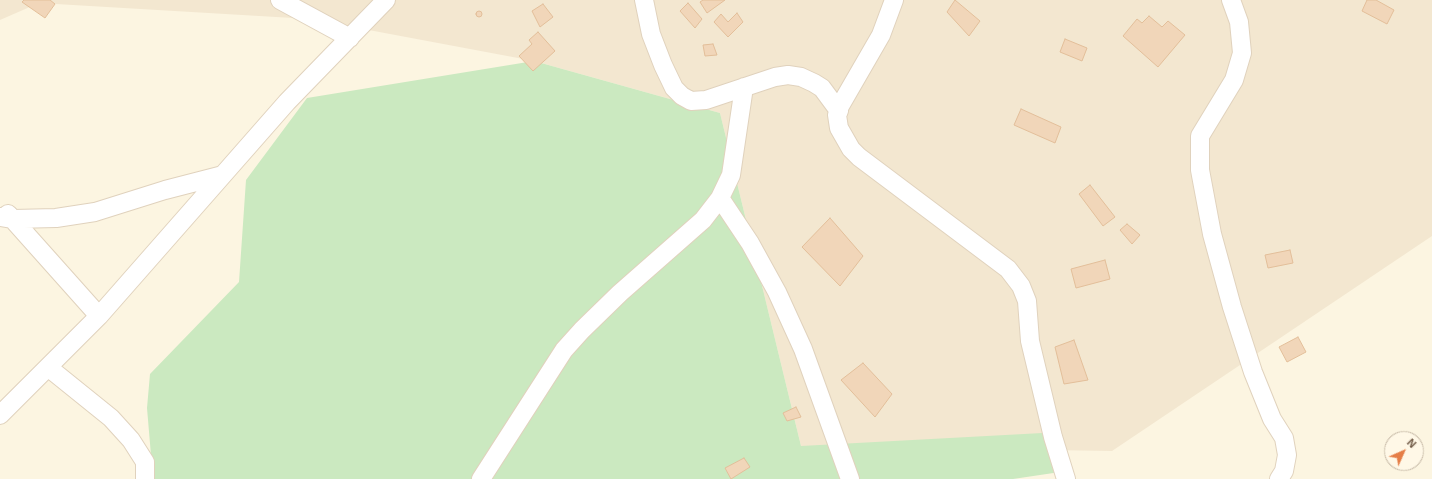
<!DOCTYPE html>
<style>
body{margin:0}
#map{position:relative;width:1432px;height:479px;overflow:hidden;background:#fcf5e1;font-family:"Exo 2",sans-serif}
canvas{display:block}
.north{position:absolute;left:1384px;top:431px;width:40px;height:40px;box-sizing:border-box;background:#fff8e7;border:1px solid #c7baa7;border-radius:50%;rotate:45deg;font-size:11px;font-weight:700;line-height:16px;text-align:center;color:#725c48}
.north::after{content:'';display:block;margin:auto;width:14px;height:18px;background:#e57e47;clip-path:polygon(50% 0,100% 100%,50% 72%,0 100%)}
</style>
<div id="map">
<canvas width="1432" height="479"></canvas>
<div class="north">N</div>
</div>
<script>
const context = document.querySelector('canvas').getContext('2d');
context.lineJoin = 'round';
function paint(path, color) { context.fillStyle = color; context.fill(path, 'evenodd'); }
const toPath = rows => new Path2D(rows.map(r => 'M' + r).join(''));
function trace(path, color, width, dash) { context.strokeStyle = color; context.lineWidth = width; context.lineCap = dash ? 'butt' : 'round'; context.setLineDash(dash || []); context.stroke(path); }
paint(toPath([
 [0,0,1432,0,1432,236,1112,451,801,446,720,113,534,61,310,19,39,3,0,20]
]), '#f3e7d0');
paint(toPath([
 [534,61,720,113,801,446,1061,432,1067,471,1013,479,153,479,147,408,150,374,239,282,246,180,307,98]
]), '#cbe9c0');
const building = toPath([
 [24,0,50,0,55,4,45,18,22,2,24,0],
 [703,0,725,0,707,13,700,2,703,0],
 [955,0,980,21,969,36,947,12,955,0],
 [1367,0,1376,0,1394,10,1387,24,1362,11,1367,0],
 [688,3,702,19,695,28,680,11,688,3],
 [543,4,553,17,540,27,532,11,543,4],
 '476 14a3 3 0 1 1 6 0a3 3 0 1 1-6 0Z',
 [737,13,743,22,728,37,714,22,721,14,728,22,737,13],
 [1149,16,1162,27,1168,21,1185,35,1158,67,1123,36,1137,19,1142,23,1149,16],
 [538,32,555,51,533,71,519,56,532,44,529,40,538,32],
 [1065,39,1087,48,1082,61,1060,52,1065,39],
 [713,44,717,55,705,56,703,45,713,44],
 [1021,109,1061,127,1055,143,1014,125,1021,109],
 [1090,185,1115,217,1103,226,1079,194,1090,185],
 [830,218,863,256,840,286,802,247,830,218],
 [1127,224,1140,235,1132,244,1120,230,1127,224],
 [1290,250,1293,263,1268,268,1265,255,1290,250],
 [1105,260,1110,279,1076,288,1071,269,1105,260],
 [1298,337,1306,352,1287,362,1279,347,1298,337],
 [1074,340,1088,380,1064,384,1055,347,1074,340],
 [863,363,892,394,875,417,841,380,863,363],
 [796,407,801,417,787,421,783,413,796,407],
 [744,458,750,467,731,479,725,468,744,458]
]);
paint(building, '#f1d6b9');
trace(building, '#e3bf9a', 1);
const minor = toPath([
 [280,0,350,38],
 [644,0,651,34,663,65,674,88,682,96,691,101,706,100,775,77,788,75,801,77,814,83,822,88,839,111],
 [894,0,881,35,840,106,837,115,839,128,851,149,859,157,1008,269,1021,286,1027,301,1030,341,1053,437,1066,479],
 [1231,0,1239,22,1242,53,1234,80,1200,136,1200,170,1212,234,1232,307,1253,372,1272,419,1284,438,1287,455,1284,471,1279,479],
 [720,198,750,243,777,292,803,349,850,479],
 [8,214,99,316],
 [0,217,13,219,56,218,95,212,165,190,223,175],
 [49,368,111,418,131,440,145,462,145,479],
 [0,415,99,316,287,102,386,0],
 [481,479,564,350,582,330,620,293,703,220,720,198,731,175,744,87]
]);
trace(minor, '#e0d2bd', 20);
trace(minor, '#fff', 18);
</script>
